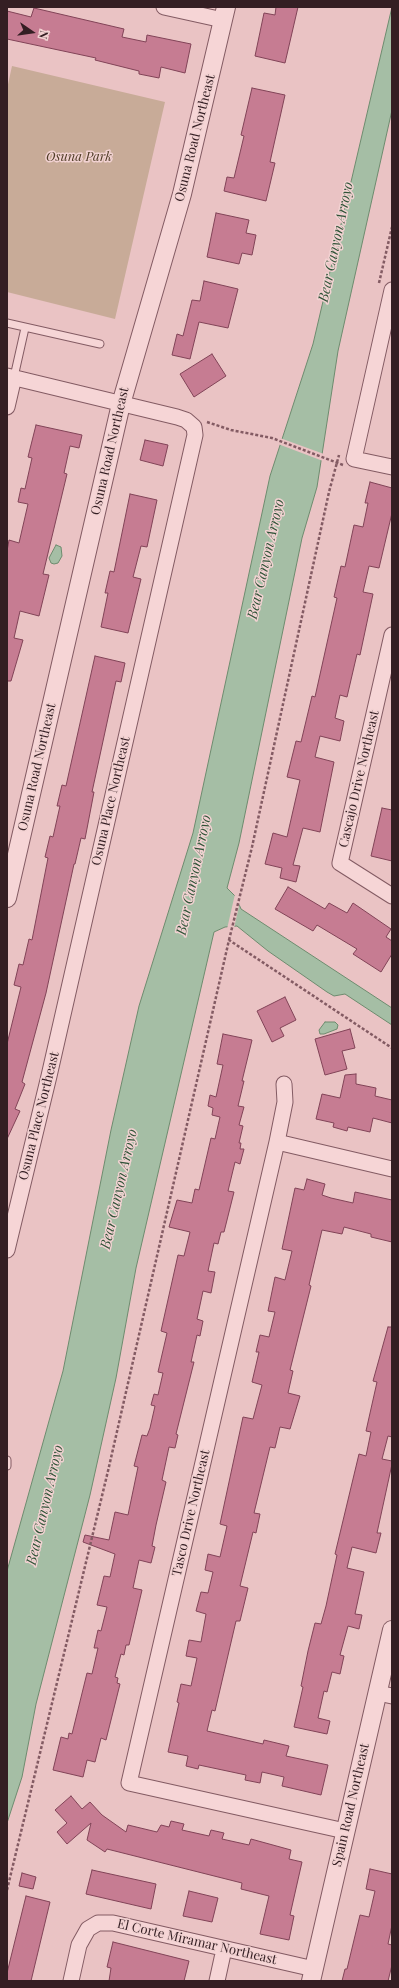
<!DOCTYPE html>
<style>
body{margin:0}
#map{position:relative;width:399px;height:1988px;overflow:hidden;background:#eac3c4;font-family:"Playfair Display",serif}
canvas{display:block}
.frame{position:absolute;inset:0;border:8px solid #341e23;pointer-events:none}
.north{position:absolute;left:12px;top:12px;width:40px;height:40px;-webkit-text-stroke:3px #f2d2d2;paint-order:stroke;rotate:103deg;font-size:11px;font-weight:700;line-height:16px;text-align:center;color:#341e23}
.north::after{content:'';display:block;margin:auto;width:14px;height:18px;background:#341e23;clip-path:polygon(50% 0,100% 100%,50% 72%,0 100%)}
</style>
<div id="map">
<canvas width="399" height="1988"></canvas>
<div class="frame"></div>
<div class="north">N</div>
</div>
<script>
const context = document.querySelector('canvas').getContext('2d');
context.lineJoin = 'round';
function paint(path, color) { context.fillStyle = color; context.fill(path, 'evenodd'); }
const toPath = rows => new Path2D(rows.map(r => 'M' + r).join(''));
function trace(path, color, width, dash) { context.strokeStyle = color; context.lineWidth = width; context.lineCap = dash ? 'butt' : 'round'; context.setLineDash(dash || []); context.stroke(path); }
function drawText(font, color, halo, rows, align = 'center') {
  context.font = font + ' "Playfair Display",serif'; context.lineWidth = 3; context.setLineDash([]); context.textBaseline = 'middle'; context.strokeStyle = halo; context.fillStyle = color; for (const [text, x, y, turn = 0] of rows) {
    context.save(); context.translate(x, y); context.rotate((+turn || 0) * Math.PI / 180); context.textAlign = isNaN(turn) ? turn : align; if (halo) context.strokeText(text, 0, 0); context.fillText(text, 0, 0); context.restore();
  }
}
paint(toPath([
 [12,66,165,102,115,319,7,292,7,89]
]), '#c8ab98');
const water = toPath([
 [392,7,392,110,338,351,317,487,302,538,239,843,227,888,236,897,241,909,392,1008,392,1025,345,994,334,996,327,992,268,951,237,926,225,927,214,932,136,1268,116,1378,90,1495,36,1704,22,1777,7,1823,7,1571,63,1371,111,1130,139,1006,193,833,270,476,313,344,392,7],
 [56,545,61,547,62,556,58,563,54,564,51,563,49,558,56,545],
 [325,1022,335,1022,338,1025,337,1029,324,1034,320,1034,319,1030,325,1022]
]);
paint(water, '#a5bea5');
trace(water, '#6d8b6e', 1);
paint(toPath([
 [280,438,324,454,323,461,278,444],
 [235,894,238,895,240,902,234,928,227,929]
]), '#eac3c4');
const building = toPath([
 [276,7,298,7,285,63,255,56,264,13,275,15,276,7],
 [34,8,124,29,122,37,146,42,147,35,191,44,185,73,161,67,159,78,139,74,139,71,95,60,96,58,7,39,7,11,31,17,34,8],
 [252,88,285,95,270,162,275,163,266,201,224,191,227,177,234,178,244,136,241,135,252,88],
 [216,213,249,220,246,233,256,235,252,255,242,253,239,264,207,257,216,213],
 [204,281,238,289,228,328,199,322,190,359,172,355,177,334,183,336,192,300,200,301,204,281],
 [212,354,226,376,194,397,180,374,212,354],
 [36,425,82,435,79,448,70,446,64,473,67,474,43,574,49,575,39,616,20,611,14,638,23,640,11,681,7,681,7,551,9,540,19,543,28,504,18,502,21,488,25,489,32,458,28,457,36,425],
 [145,440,168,445,163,466,140,460,145,440],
 [370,482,392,488,392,513,379,568,369,566,363,592,373,594,360,655,357,654,347,697,340,695,335,718,344,721,340,741,320,736,315,757,334,762,320,832,303,828,293,865,300,866,296,882,280,878,282,868,265,864,273,833,287,837,300,780,287,777,296,741,301,742,312,696,315,697,337,598,334,597,341,566,345,567,354,525,363,527,368,503,365,503,370,482],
 [130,494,157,500,147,547,141,546,133,577,141,579,128,633,101,627,108,593,105,593,110,571,114,572,130,494],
 [95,656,125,663,121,682,116,681,92,792,94,792,85,839,81,838,75,864,74,864,46,993,22,1082,25,1084,15,1109,20,1111,7,1139,7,1044,21,987,14,985,19,964,23,965,29,939,32,940,48,858,45,857,50,836,53,837,60,806,57,806,62,785,66,786,95,656],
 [382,808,392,810,392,861,371,856,382,808],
 [288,887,325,909,329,903,347,913,353,903,391,929,386,937,392,941,392,954,381,972,353,954,357,949,317,925,313,931,275,909,288,887],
 [285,997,296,1020,280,1028,284,1036,272,1042,257,1011,285,997],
 [350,1029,355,1048,342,1051,347,1069,325,1075,315,1039,350,1029],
 [223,1034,252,1040,242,1081,244,1081,238,1106,244,1107,239,1125,243,1126,239,1143,241,1143,240,1149,244,1149,240,1164,235,1162,228,1191,234,1192,224,1232,221,1232,218,1244,214,1243,208,1271,215,1272,211,1293,203,1291,197,1319,203,1321,200,1336,197,1335,191,1362,194,1362,176,1434,178,1435,175,1448,169,1447,162,1480,166,1482,156,1525,152,1546,155,1547,151,1563,139,1560,133,1588,142,1590,129,1645,126,1645,124,1655,121,1654,115,1677,118,1678,117,1683,120,1684,106,1740,101,1738,95,1762,87,1760,83,1777,53,1770,61,1737,68,1739,69,1733,72,1734,87,1673,92,1674,98,1648,94,1648,98,1630,101,1631,107,1607,97,1605,104,1576,110,1577,115,1554,83,1542,85,1535,109,1540,115,1512,128,1515,138,1467,134,1466,142,1435,147,1436,150,1428,155,1406,151,1405,154,1394,158,1395,163,1373,158,1372,167,1333,161,1331,178,1255,184,1256,190,1232,169,1227,177,1200,192,1203,195,1189,199,1190,211,1138,215,1139,220,1117,212,1115,213,1108,208,1106,210,1095,216,1097,223,1065,217,1064,223,1034],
 [356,1074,356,1084,376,1088,375,1096,392,1100,392,1123,373,1118,370,1132,348,1127,347,1131,333,1127,334,1123,316,1119,322,1094,340,1098,345,1075,356,1074],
 [307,1179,325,1184,322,1195,331,1198,353,1203,355,1192,392,1200,392,1242,371,1237,371,1234,344,1227,342,1234,322,1230,309,1285,311,1286,290,1370,293,1371,288,1393,300,1396,290,1429,280,1427,275,1448,270,1447,254,1513,260,1514,256,1533,253,1532,240,1586,248,1588,240,1621,236,1621,215,1711,212,1710,207,1731,263,1744,264,1740,289,1746,286,1756,328,1765,321,1795,282,1786,284,1777,262,1772,260,1783,245,1780,246,1775,199,1765,198,1769,186,1766,188,1756,168,1752,179,1703,177,1702,181,1684,191,1686,197,1658,186,1656,189,1640,201,1642,206,1614,196,1611,201,1592,208,1593,213,1572,205,1570,208,1554,220,1557,227,1526,220,1524,243,1417,253,1419,262,1385,252,1382,259,1352,256,1352,260,1335,269,1337,275,1312,268,1311,275,1277,285,1280,292,1251,282,1249,295,1188,304,1190,307,1179],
 [388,1327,392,1327,392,1437,388,1436,382,1459,392,1461,392,1464,377,1533,381,1533,376,1553,352,1547,347,1568,364,1572,355,1614,362,1615,359,1629,348,1626,340,1655,344,1656,340,1674,332,1672,327,1692,324,1691,318,1718,330,1721,327,1734,294,1727,303,1687,301,1686,308,1651,315,1623,321,1624,326,1606,337,1555,335,1554,359,1454,366,1456,371,1432,366,1431,377,1382,373,1381,388,1327],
 [71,1796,82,1809,90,1802,102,1815,126,1832,128,1825,157,1832,161,1825,169,1827,171,1821,184,1824,182,1830,209,1836,211,1830,224,1833,222,1839,249,1845,251,1839,291,1850,289,1859,302,1862,290,1915,294,1916,289,1940,260,1934,269,1896,241,1889,242,1883,107,1849,105,1852,87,1840,91,1823,67,1844,57,1832,67,1823,55,1810,71,1796],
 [370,1869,392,1874,392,1925,388,1944,392,1945,392,1965,388,1981,342,1981,345,1969,347,1969,360,1915,369,1917,375,1891,366,1889,370,1869],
 [92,1870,156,1884,151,1909,86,1894,92,1870],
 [22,1873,36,1877,33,1889,19,1886,22,1873],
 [189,1891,218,1898,212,1922,183,1916,189,1891],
 [26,1896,50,1902,31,1981,7,1981,7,1973,26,1896],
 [113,1942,189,1961,184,1981,109,1981,111,1968,107,1967,113,1942]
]);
paint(building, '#c67c92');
trace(building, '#814357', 1);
const service = toPath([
 [7,323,100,344],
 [14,377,25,328],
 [7,1460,7,1466]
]);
const minor = toPath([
 [164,7,223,20],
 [392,290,354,459,392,467],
 [7,376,177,417,186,420,194,427,195,435,49,1076,7,1250],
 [7,407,14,377],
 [392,635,340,863,392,896],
 [277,1142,285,1102,284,1084],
 [378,1693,392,1696],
 [345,1831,129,1783,277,1142,392,1169],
 [71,1981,79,1945,88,1929,98,1923,113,1923,314,1969],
 [217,1981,224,1949]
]);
const tertiary = toPath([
 [7,898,121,404,182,194,226,7],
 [311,1981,392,1630]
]);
trace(service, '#835b63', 9);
trace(minor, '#835b63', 17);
trace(tertiary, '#835b63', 20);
trace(toPath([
 [379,283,392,227],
 [207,422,231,430,272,438,343,465],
 [229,940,252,847,329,492,339,455],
 [7,1890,108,1471,229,940,392,1048]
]), '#835b63', 2.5, [3, 2]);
trace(service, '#f6d5d6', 7);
trace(minor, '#f6d5d6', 15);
trace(tertiary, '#f6d5d6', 18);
drawText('13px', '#341e23', '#f2d2d2', [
 ["Osuna Road Northeast",195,138,-76],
 ["Osuna Road Northeast",110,451,-77],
 ["Osuna Road Northeast",37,767,-77],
 ["Cascajo Drive Northeast",359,779,-77],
 ["Osuna Place Northeast",111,801,-77],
 ["Osuna Place Northeast",39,1116,-76],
 ["Tasco Drive Northeast",191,1513,-77],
 ["Spain Road Northeast",351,1805,-77],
 ["El Corte Miramar Northeast",197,1942,13]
]);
drawText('italic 13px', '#4f3c26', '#f2d2d2', [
 ["Osuna Park",79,157]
]);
drawText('italic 14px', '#2f5337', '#f2d2d2', [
 ["Bear Canyon Arroyo",336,242,-78],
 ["Bear Canyon Arroyo",266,559,-77],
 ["Bear Canyon Arroyo",194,875,-78],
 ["Bear Canyon Arroyo",119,1189,-77],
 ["Bear Canyon Arroyo",45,1505,-77]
]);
</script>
